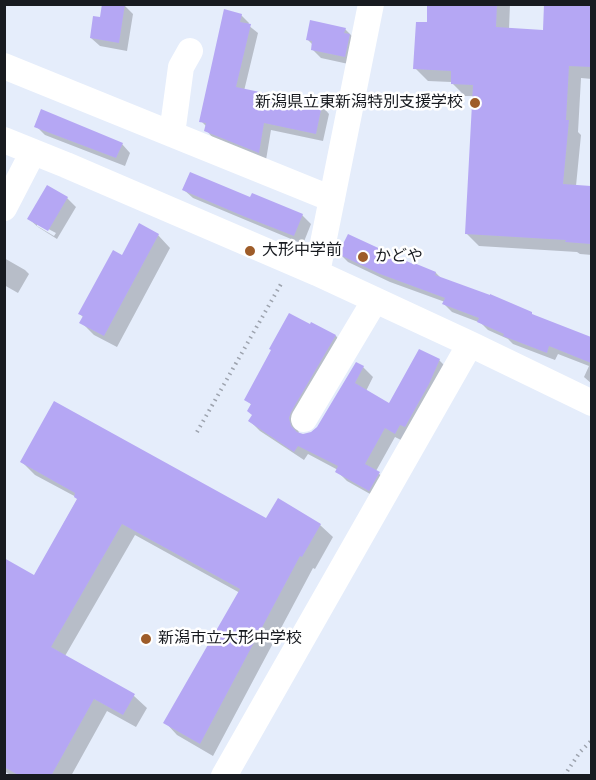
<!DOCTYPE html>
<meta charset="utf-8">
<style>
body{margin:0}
#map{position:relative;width:596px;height:780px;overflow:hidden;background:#e5edfb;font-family:"DejaVu Sans",sans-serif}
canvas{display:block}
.frame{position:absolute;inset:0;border:6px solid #181b20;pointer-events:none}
</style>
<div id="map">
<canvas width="596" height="780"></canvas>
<div class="frame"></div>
</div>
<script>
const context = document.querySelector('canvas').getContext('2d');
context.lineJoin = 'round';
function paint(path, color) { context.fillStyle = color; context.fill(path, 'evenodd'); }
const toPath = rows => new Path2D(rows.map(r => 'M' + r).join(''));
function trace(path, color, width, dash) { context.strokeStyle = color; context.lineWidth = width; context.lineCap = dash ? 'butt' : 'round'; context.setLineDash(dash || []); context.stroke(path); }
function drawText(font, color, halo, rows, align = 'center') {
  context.font = font + ' "DejaVu Sans","Noto Sans JP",sans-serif'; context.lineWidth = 5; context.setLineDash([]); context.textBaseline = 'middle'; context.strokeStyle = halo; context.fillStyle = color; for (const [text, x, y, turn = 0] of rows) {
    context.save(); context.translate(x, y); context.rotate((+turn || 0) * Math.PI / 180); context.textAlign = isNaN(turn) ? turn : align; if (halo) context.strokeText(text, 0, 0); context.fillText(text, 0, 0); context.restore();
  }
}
paint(toPath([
 [429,4,510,4,509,29,544,31,546,4,592,4,592,79,581,78,578,132,581,135,576,186,592,187,592,255,580,254,577,252,479,246,466,233,474,96,465,96,451,82,428,81,415,68,428,23],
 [124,5,133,14,127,51,100,46,91,38,101,19],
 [241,15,249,23,248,25,258,33,244,91,322,106,329,114,323,141,271,130,266,160,213,138,206,130,207,127,201,121],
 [345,29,354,38,353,65,321,58,312,49,313,45,308,40],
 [36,126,122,144,130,153,125,166,45,135],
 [184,190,251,199,302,215,311,224,303,244,193,198],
 [67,198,76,207,57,239,38,227,29,219],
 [37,223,56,233,54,236,37,226],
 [158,235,170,248,117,347,94,335,81,322,84,318,80,314,122,257],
 [340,254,414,266,436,273,441,278,592,339,592,384,584,377,589,366,558,354,555,360,513,344,508,339,488,330,481,323,452,312,444,304,445,302,390,282,348,262],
 [4,258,25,270,29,274,18,293,4,285],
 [312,324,336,336,345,346,298,429,299,434,311,434,318,428,363,367,373,377,366,391,389,405,419,351,439,360,449,370,405,442,395,437,376,471,389,483,379,499,347,481,337,471,338,470,308,454,304,460,260,431,250,421,254,416,252,405,246,400],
 [22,462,267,520,320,525,333,537,315,569,313,568,213,756,177,735,165,722,240,593,135,535,65,656,134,696,147,708,136,727,107,711,71,776,12,776,4,771,4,560,34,577,78,498,35,475]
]), '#0003');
paint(toPath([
 [102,4,125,4,119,43,90,38,93,16,100,17],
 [427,4,497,4,496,27,543,30,544,4,591,4,591,67,569,66,566,120,569,120,563,184,591,186,591,244,565,242,566,240,465,234,473,85,451,84,451,71,413,69,416,22,427,22],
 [224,9,242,14,240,22,251,24,236,87,322,105,316,134,264,123,259,153,204,131,206,123,199,122],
 [310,20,346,28,344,33,350,34,345,57,311,50,312,41,306,40],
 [41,109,123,143,116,158,34,127],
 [190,172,250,197,252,193,303,214,294,236,243,216,182,190],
 [47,185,68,197,48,231,27,219],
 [139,223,159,234,104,336,79,323,83,316,78,314,113,250,122,255],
 [348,234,413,264,414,263,436,272,435,275,490,295,490,294,532,312,532,314,591,337,591,363,549,346,547,353,503,336,504,334,477,322,479,318,442,304,445,298,380,274,338,254],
 [289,313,310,324,311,322,336,335,291,412,289,418,291,426,297,432,303,434,311,432,317,427,356,362,364,366,355,383,389,403,419,349,440,359,429,384,405,427,400,425,395,434,385,428,365,464,380,472,369,491,335,472,338,466,298,446,294,452,248,421,252,415,247,411,251,404,244,400,271,350,269,349],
 [54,401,266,518,278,498,321,524,302,557,300,556,200,744,163,723,240,589,122,524,51,647,135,694,123,715,94,699,51,776,20,776,4,767,4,558,34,575,77,499,74,497,75,493,20,462]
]), '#b5a7f4');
trace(toPath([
 [197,432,281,284],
 [564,776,580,752,592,740]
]), '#9da3ae', 4, [1.5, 4.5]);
trace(toPath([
 [4,66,332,199],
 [172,134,181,67,190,51],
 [4,140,66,165,317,273,470,344,592,403],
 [4,208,33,152],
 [317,273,371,4],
 [304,419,375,300],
 [224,776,470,344]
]), '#fff', 26);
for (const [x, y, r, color] of [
 [475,103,6,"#9e5c29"],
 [250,251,6,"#9e5c29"],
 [363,257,6,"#9e5c29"],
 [146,639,6,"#9e5c29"]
]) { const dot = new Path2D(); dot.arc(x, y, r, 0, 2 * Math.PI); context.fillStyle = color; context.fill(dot); trace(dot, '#fff', 2); }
drawText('16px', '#181b20', '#fff', [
 ["新潟県立東新潟特別支援学校",463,103,"right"],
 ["大形中学前",262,251],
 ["かどや",375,257],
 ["新潟市立大形中学校",158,639]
], 'left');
</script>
